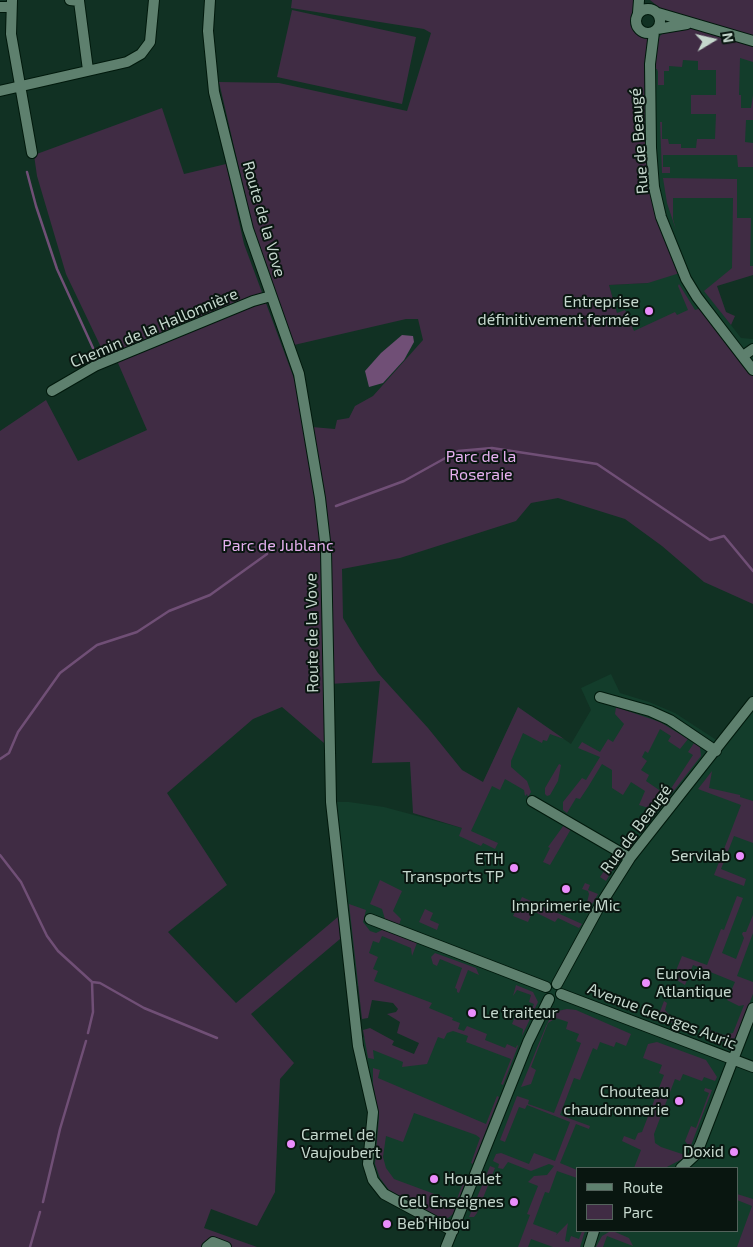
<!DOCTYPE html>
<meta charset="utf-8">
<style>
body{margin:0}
#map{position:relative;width:753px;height:1247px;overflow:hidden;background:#113123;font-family:"Exo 2",sans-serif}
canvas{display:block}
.legend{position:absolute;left:576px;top:1167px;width:162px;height:65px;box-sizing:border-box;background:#091610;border:1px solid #54635c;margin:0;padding:6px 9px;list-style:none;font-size:15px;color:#c5d7cd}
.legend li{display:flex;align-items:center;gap:10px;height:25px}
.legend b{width:25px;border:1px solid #54635c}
.north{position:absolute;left:688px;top:15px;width:50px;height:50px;-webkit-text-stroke:4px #091610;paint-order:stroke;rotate:81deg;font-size:14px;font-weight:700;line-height:20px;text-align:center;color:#c5d7cd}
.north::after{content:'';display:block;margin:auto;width:18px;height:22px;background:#c5d7cd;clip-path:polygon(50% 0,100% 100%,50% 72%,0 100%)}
</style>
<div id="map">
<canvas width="753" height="1247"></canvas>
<ul class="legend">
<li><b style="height:6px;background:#5e806e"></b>Route</li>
<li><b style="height:14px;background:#402c44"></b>Parc</li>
</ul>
<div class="north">N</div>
</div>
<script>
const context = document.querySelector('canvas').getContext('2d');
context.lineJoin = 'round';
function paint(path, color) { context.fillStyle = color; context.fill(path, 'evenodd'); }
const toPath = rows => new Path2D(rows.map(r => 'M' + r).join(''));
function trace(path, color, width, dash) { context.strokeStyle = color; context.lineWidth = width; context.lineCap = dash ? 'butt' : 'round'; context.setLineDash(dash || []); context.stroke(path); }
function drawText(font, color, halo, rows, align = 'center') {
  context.font = font + ' "Exo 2",sans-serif'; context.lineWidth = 4; context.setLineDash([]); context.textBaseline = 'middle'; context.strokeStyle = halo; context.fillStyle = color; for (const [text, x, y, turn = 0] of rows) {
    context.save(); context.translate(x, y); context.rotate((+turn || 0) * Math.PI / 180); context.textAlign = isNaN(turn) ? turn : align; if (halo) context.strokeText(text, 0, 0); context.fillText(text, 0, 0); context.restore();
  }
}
paint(toPath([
 [660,20,753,41,753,266,735,266,705,291,741,338,753,339,753,369,625,342,609,285,648,283,661,217,649,90,647,33,651,33,660,24],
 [611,674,620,693,649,702,675,713,721,743,753,701,753,1247,446,1247,453,1231,384,1194,373,1180,372,1123,357,1038,363,1037,413,1060,432,1019,359,986,351,986,331,802,349,802,384,807,462,828,518,707,571,744,591,710,581,688],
 [577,1168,737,1168,737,1231,577,1231]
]), '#133d2b');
paint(toPath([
 [292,0,644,0,644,9,636,20,638,28,647,33,648,38,654,187,683,272,648,283,609,285,617,313,625,310,634,331,675,312,677,315,688,310,678,286,679,284,695,310,705,307,753,370,753,604,704,582,662,546,625,519,558,498,531,503,516,521,400,558,342,569,343,618,359,645,378,673,428,728,462,770,483,782,518,707,564,739,550,734,547,741,543,740,542,743,523,733,511,761,511,767,527,781,531,792,528,797,527,794,525,796,524,790,505,779,500,790,492,786,471,831,498,843,495,849,483,843,481,846,459,836,462,828,413,813,410,762,372,763,380,681,329,684,330,743,324,743,282,707,253,719,167,793,227,885,168,932,236,1003,339,916,340,939,251,1014,294,1063,280,1079,275,1192,257,1226,211,1209,204,1228,257,1247,0,1247,0,431,46,400,78,461,147,430,118,363,109,364,66,274,37,176,34,155,162,108,184,174,226,164,244,244,312,427,335,429,337,420,349,418,355,406,373,396,423,340,418,319,406,319,294,345,253,229,219,82,279,83,407,111,431,33,424,29,291,8],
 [650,0,753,0,753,37,666,13],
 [292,10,416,37,402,104,277,77],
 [681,27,699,29,753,46,753,62,740,58,739,95,741,95,741,108,751,108,753,95,753,120,746,120,745,142,753,143,753,167,738,167,737,155,663,155,663,167,670,167,670,173,662,173,660,122,662,122,662,139,668,139,669,144,681,144,681,148,696,148,697,139,715,139,716,114,691,114,691,95,716,95,716,70,698,70,698,61,683,60,682,67,669,66,669,71,664,71,664,85,658,85,658,72,657,69,653,69,658,38,665,31],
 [663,178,737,179,737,218,751,218,750,266,753,266,753,275,717,286,726,312,735,316,731,325,704,291,732,268,733,198,673,198,673,219,676,230,667,203],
 [616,707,660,722,688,739,680,749,668,741,671,736,660,729,648,753,645,751,642,757,647,761,641,770,649,775,646,781,662,792,665,788,670,790,693,755,688,752,694,743,700,747,701,756,658,811,639,805,645,791,631,782,623,795,612,788,612,770,602,764,588,787,580,799,576,798,567,813,563,810,563,802,582,778,586,780,600,757,578,748,582,742,600,752,608,739,613,742,624,724,615,714],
 [559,764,561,765,558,781,550,795,547,796,545,794,545,788],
 [712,771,709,788,740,795,740,797,753,801,753,843,734,836,721,869,746,879,744,886,714,875,741,805,698,789],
 [564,825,571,829,550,865,543,862,550,848,548,847],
 [615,855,618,860,606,881,600,877],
 [380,880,402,891,393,911,401,919,399,925,385,919,382,909,370,904],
 [585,883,590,885,588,890,598,894,587,913,585,911,589,894,588,891,582,889],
 [737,896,743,898,722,953,736,959,744,938,742,934,743,932,746,932,753,915,753,933,737,976,753,982,753,994,736,1038,720,1042,707,1037,710,1030,724,1035,733,1033,744,1005,739,1006,727,1000,735,982,693,965,685,985,673,978,682,956,707,965,721,929,724,930],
 [522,897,582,924,579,928,558,918,555,922,533,911,528,922,513,916],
 [349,904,366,910,363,922,370,931,376,933,386,928,418,940,412,956,411,948,382,936,379,943,373,941,369,953,378,957,373,969,378,971,374,981,432,1003,429,1008,453,1018,452,1020,460,1023,458,1029,464,1031,467,1026,487,1034,485,1040,505,1048,507,1044,516,1048,517,1045,518,1046,503,1085,501,1084,511,1059,466,1042,468,1036,453,1031,447,1033,444,1039,438,1037,427,1064,402,1067,403,1062,373,1050,374,1059,368,1058,363,1030,370,1028,394,1041,392,1045,414,1054,419,1043,397,1033,400,1022,387,1014,396,1012,398,1009,393,1003,372,1000,368,1018,362,1019],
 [425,909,433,913,430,920,439,924,437,930,419,922],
 [435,953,476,968,479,975,468,970,459,993,457,992,457,989,455,988,462,968,440,959,437,966,433,964,431,957],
 [516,985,533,992,538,1002,522,1036,523,1029,512,1024,517,1012,509,1008,529,1016,534,1004,529,1002,531,995,517,990,513,996],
 [664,1001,667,1003,665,1010,675,1021,679,1019,686,1022,686,1028,658,1017],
 [567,1009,576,1010,631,1034,626,1046,616,1042,614,1047,600,1042,597,1050,593,1048,580,1080,574,1078,560,1115,590,1126,589,1129,576,1124,560,1163,577,1170,577,1178,557,1171,549,1193,545,1192,533,1224,557,1233,556,1235,568,1223,565,1241,569,1242,571,1236,579,1239,582,1231,585,1231,580,1247,553,1247,531,1239,528,1247,518,1247,530,1215,527,1214,538,1186,528,1182,534,1176,547,1175,554,1166,549,1164,531,1171,508,1162,503,1169,498,1168,499,1164,493,1161,496,1154,501,1153,529,1164,534,1153,555,1161,570,1122,527,1105,525,1109,519,1107,505,1142,500,1140,517,1096,529,1100,528,1104,554,1113,581,1043,576,1041,579,1034,566,1029,568,1022,556,1018,548,1023,531,1067,536,1070,531,1084,521,1087,546,1026,553,1012],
 [657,1042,706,1060,717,1077,715,1081,704,1077,702,1081,683,1074,680,1081,675,1079,654,1134,655,1143,661,1147,688,1156,665,1168,634,1168,641,1150,622,1141,624,1136,635,1140,638,1133,642,1132,664,1075,659,1073,662,1065,643,1058,648,1044],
 [373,1068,380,1070,378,1078,486,1124,497,1096,499,1097,473,1164,471,1163,480,1138,476,1135,414,1113,403,1142,386,1136,383,1157,386,1168,394,1179,456,1202,465,1177,467,1178,453,1214,448,1218,441,1218,389,1190,380,1178,375,1164,379,1117,373,1084],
 [705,1088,712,1090,690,1148,685,1141,691,1126,696,1128,709,1093,704,1091],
 [490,1166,495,1168,477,1213,474,1217,469,1217],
 [737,1194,753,1199,753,1247,737,1247,752,1206,737,1200],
 [609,1232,615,1232,629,1238,633,1246,607,1236,603,1247,596,1247,602,1236]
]), '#402c44');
paint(toPath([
 [402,335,413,336,414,342,404,360,383,383,369,387,365,371,381,353]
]), '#704f76');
trace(toPath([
 [27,172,36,206,57,269,93,348],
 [336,506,404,481,458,451,492,448,597,464,710,540,724,536,753,571],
 [0,759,9,753,18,732,60,673,97,645,137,632,169,611,210,595,267,554],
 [0,855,21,882,47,936,58,951,92,982,93,1012,88,1033],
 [92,982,100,983,144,1008,217,1038],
 [43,1202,60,1129,86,1041],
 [30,1247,40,1212]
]), '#704f76', 2.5);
const minor = toPath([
 [12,0,11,34,32,153],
 [70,0,79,1,88,70],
 [210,0,208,31,214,92,248,229,299,374,320,498,326,550,331,802,358,1046,373,1112,368,1164,373,1180,384,1194,453,1231],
 [0,7,11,7],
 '636 21a12 12 0 1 1 24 0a12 12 0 1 1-24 0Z',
 [638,13,639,0],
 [658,13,753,41],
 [657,29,687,24],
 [654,32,650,64,651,148,654,187,661,217,686,279,697,297,753,370],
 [0,91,127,62,141,54,150,42,154,0],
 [743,356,753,349],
 [52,391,95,366,253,301,271,296],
 [600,697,650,711,670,720,716,751],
 [532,801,630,858],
 [370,919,546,987],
 [557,984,599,907,630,858,753,702],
 [561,994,753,1067],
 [681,1168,694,1156,700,1145,753,1008],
 [207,1247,213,1242,226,1247],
 [446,1247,528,1042,549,999],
 [589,1247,594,1231]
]);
trace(minor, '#00190c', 12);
trace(minor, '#5e806e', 10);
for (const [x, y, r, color] of [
 [649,311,5,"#ea8dfc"],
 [740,856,5,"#ea8dfc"],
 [514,868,5,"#ea8dfc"],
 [566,889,5,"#ea8dfc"],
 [646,983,5,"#ea8dfc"],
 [472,1013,5,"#ea8dfc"],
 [679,1101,5,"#ea8dfc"],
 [291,1144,5,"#ea8dfc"],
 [734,1152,5,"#ea8dfc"],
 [434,1179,5,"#ea8dfc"],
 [514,1202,5,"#ea8dfc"],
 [387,1224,5,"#ea8dfc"]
]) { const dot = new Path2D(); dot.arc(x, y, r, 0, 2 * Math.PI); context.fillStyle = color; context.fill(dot); trace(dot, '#091610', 2); }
drawText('16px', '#c5d7cd', '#091610', [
 ["Rue de Beaugé",639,141,-94],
 ["Route de la Vove",264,219,74],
 ["Chemin de la Hallonnière",154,328,-23],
 ["Route de la Vove",312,633,-91],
 ["Rue de Beaugé",636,829,-53],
 ["Avenue Georges Auric",662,1016,21]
]);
drawText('16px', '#c5d7cd', '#091610', [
 ["Entreprise",639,302],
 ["définitivement fermée",639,320],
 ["Servilab",730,856],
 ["ETH",504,859],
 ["Transports TP",504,877],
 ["Imprimerie Mic",566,906,"center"],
 ["Eurovia",656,974,"left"],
 ["Atlantique",656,992,"left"],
 ["Le traiteur",482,1013,"left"],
 ["Chouteau",669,1092],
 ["chaudronnerie",669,1110],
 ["Carmel de",301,1135,"left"],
 ["Vaujoubert",301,1153,"left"],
 ["Doxid",724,1152],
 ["Houalet",444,1179,"left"],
 ["Cell Enseignes",504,1202],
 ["Beb'Hibou",397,1224,"left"]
], 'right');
drawText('16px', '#e5b0ef', '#091610', [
 ["Parc de la",481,457],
 ["Roseraie",481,475],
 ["Parc de Jublanc",278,546]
]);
</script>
